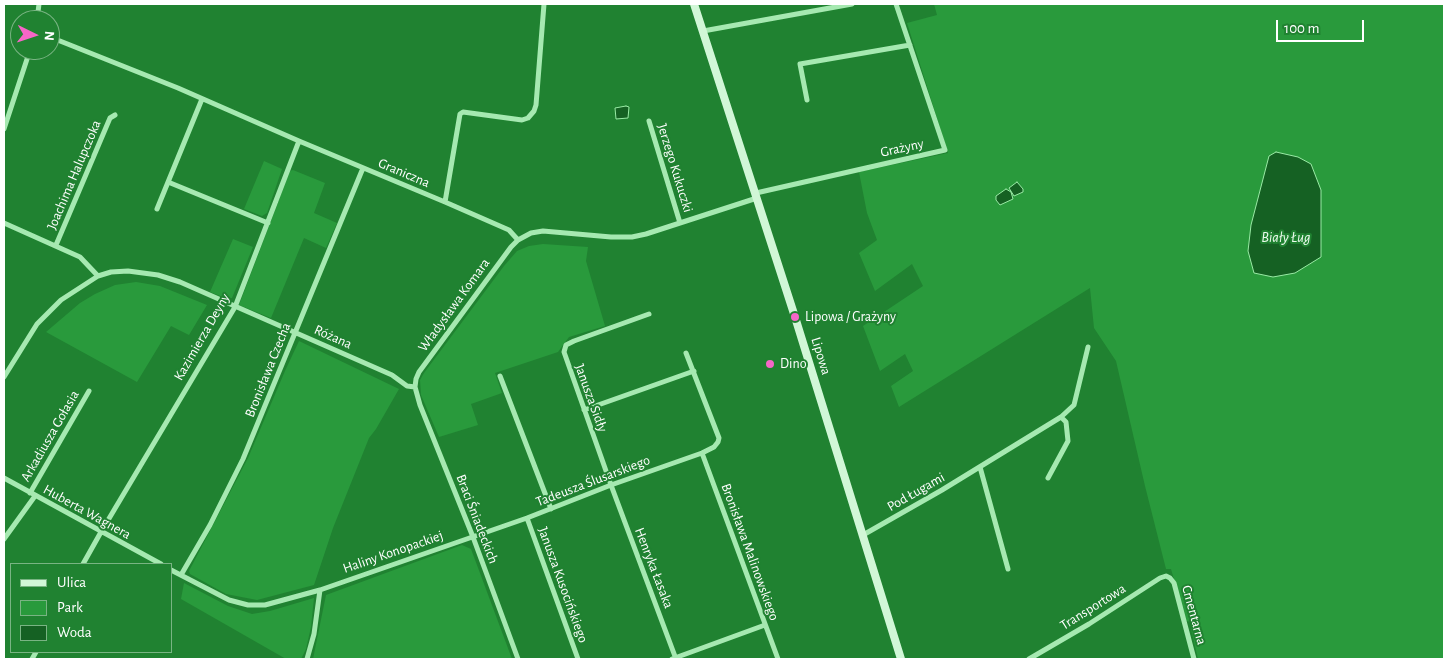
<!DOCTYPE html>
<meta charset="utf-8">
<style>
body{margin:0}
#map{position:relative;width:1448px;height:663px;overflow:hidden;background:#208231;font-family:"Alegreya Sans",sans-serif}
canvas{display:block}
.frame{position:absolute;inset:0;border:5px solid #fff;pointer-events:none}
.legend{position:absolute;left:10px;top:563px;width:162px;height:90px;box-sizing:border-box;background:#208231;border:1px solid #79b483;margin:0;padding:6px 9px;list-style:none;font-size:15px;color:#fff}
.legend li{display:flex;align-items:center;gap:10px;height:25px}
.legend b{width:25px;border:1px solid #79b483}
.north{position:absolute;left:10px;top:10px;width:50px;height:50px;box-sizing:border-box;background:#208231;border:1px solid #79b483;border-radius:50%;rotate:94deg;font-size:14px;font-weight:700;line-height:20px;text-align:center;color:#fff}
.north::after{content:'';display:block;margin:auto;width:18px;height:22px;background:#f666c7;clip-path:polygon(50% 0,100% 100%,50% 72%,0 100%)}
.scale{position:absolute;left:1276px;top:20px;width:88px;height:22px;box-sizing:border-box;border:2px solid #fff;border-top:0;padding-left:6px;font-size:15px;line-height:18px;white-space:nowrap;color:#fff;-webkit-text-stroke:4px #208231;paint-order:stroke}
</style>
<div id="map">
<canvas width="1448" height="663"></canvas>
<div class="frame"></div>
<ul class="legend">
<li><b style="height:6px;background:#d1f7d7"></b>Ulica</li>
<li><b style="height:14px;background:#299a3c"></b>Park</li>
<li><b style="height:14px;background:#156123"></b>Woda</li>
</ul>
<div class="north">N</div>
<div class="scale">100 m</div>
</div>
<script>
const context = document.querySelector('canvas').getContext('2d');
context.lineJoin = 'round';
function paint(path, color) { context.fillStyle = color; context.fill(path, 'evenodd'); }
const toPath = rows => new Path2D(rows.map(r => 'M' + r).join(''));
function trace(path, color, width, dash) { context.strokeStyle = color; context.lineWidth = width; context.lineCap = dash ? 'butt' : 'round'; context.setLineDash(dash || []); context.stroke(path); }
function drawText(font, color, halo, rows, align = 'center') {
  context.font = font + ' "Alegreya Sans",sans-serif'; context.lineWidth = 4; context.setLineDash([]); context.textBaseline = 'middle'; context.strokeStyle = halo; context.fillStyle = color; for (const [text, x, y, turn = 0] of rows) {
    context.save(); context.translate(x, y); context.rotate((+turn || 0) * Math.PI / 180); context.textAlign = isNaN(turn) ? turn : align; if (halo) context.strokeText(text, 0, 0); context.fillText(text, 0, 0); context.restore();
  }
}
paint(toPath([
 [934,4,1444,4,1444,659,1198,659,1191,629,1193,627,1192,622,1186,621,1171,569,1166,569,1145,486,1116,361,1094,328,1090,288,899,407,891,386,913,371,905,354,880,371,863,326,923,286,912,264,875,291,859,253,877,240,867,213,859,172,948,153,907,23,937,15],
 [264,161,282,169,267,213,262,216,244,209],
 [293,170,325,183,314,213,337,223,326,248,304,238,271,318,239,305,290,171],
 [233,239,253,247,232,298,228,299,210,292],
 [543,244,588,247,586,261,605,326,569,337,558,352,495,373,502,393,471,404,478,425,439,437,421,395,420,380,424,373,504,266,517,251,529,246],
 [136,282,160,286,207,305,189,335,171,326,137,382,46,332,80,303,95,294,115,285],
 [299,341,399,389,376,429,369,438,333,528,314,585,257,600,226,594,190,574,189,571,248,458,285,371],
 [462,545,471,549,512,659,313,659,326,595],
 [184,583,228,606,252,614,270,611,314,598,311,627,306,649,301,659,286,659,181,599]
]), '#299a3c');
const water = toPath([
 [626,106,629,107,628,118,616,119,615,108,626,106],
 [1276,152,1298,157,1311,164,1321,190,1321,257,1295,273,1273,277,1254,273,1248,251,1251,225,1269,156,1276,152],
 [1017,182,1023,189,1023,192,1014,196,1009,188,1017,182],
 [1006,189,1011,192,1013,199,1000,205,996,200,996,196,1006,189]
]);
paint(water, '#156123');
trace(water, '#99eaa5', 1);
trace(toPath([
 [37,20,39,4],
 [703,31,852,4],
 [50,37,178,88,299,141,445,202,509,230,518,240],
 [807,100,800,64,910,45],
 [649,121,680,223],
 [4,129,30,50],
 [168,182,268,223],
 [756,193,945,150,896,4],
 [445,202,460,114,463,112,522,120,528,118,534,111,536,105,544,4],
 [157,209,202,99],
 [4,223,80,257,98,276],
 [56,245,110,118,115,115],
 [649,314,574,341,566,345,564,352,611,485,676,659],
 [500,376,551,509],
 [4,377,37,324,61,300,98,276,111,272,128,271,158,275,180,282,392,375,407,386,415,387],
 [584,410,694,371],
 [1061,417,1074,405,1088,347],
 [702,453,778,659],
 [980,467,1008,569],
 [4,478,161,564],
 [30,493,89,391],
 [527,518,578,659],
 [863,535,942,490,1061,417,1066,422,1068,441,1048,478],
 [4,539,35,496],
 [83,564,101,532,235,307,299,141],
 [171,570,229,600,248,605,265,605,320,590,527,518,611,485,702,453,714,447,718,442,719,438,686,353],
 [181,575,210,525,243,459,363,168],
 [32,659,36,652],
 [307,659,314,634,320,590],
 [518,659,473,537,420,405,415,387,416,379,419,372,511,247,518,240,531,233,543,231,611,237,632,237,646,234,757,198],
 [672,659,765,625],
 [1029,659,1089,624,1160,578,1166,576,1170,578,1174,583,1194,659]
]), '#a6e9b1', 5);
trace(toPath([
 [694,4,795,317,901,659]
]), '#d1f7d7', 8);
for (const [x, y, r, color] of [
 [795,317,5,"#f666c7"],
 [770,364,5,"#f666c7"]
]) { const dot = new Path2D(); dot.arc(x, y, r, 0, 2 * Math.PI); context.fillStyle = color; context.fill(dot); trace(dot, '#208231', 2); }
drawText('14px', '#fff', '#208231', [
 ["Grażyny",902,148,-12],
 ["Jerzego Kukuczki",675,168,73],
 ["Graniczna",404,173,23],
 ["Joachima Halupczoka",74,175,-67],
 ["Władysława Komara",454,305,-54],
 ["Kazimierza Deyny",202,337,-60],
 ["Różana",333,337,24],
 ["Lipowa",821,356,73],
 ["Bronisława Czecha",268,370,-68],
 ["Janusza Sidły",591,398,70],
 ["Arkadiusza Gołasia",50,436,-60],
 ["Tadeusza Ślusarskiego",593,481,-21],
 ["Pod Ługami",916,492,-30],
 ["Huberta Wagnera",87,512,29],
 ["Braci Śniadeckich",477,519,69],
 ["Haliny Konopackiej",393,552,-19],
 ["Bronisława Malinowskiego",750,552,70],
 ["Henryka Łasaka",654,568,69],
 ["Janusza Kusocińskiego",563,585,70],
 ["Transportowa",1093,607,-32],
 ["Cmentarna",1194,615,75]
]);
drawText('14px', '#fff', '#208231', [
 ["Lipowa / Grażyny",805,317],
 ["Dino",780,364]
], 'left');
drawText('italic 15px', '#ecfbee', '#208231', [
 ["Biały Ług",1286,237]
]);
</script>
